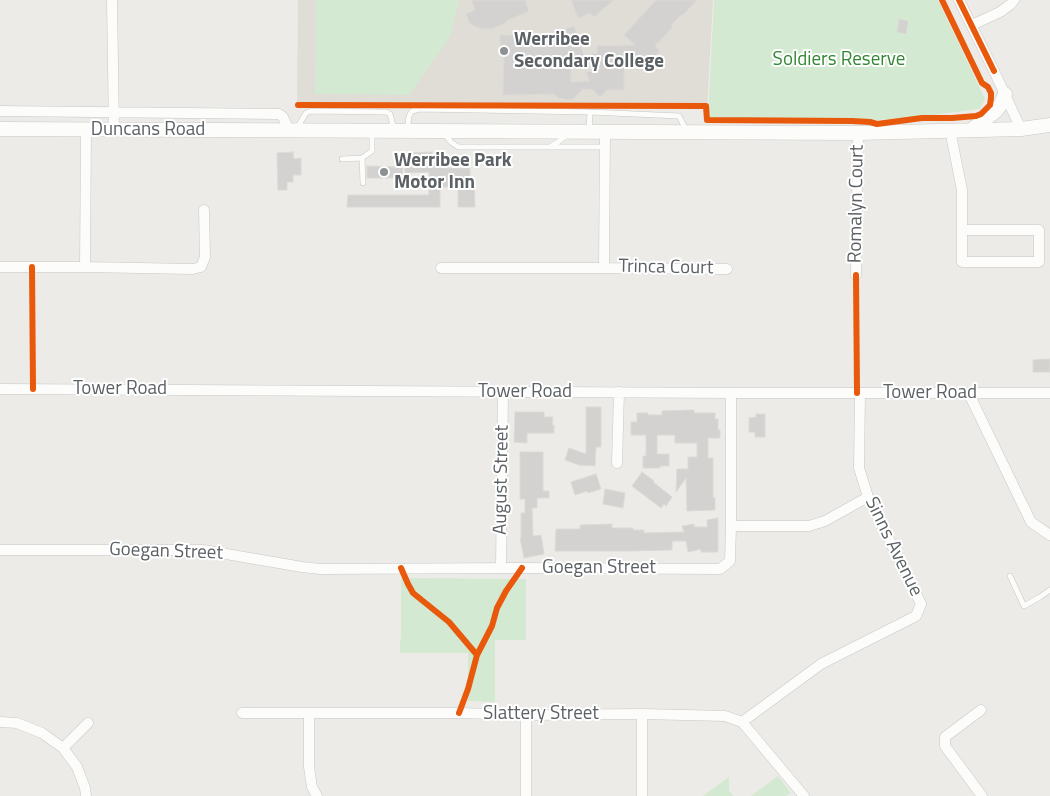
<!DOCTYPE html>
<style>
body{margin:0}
canvas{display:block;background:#ecebe7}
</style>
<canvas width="1050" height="796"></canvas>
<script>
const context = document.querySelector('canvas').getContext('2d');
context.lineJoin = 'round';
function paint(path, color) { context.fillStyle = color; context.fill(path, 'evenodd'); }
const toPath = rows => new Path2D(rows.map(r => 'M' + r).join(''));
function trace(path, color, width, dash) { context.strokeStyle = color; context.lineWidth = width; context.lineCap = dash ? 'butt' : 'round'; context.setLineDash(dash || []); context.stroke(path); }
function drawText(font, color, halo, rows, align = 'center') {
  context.font = font + ' "Titillium Web",sans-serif'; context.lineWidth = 4; context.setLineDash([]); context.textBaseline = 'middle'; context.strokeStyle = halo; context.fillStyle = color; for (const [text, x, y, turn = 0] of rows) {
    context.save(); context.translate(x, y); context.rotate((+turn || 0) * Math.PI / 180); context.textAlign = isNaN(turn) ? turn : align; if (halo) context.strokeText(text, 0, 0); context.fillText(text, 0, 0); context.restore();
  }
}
paint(toPath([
 [298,0,713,0,707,109,297,103]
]), '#e0ddd6');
paint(toPath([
 [316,0,459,0,450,37,409,95,315,94],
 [714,0,938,0,985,99,980,109,923,116,878,120,799,118,708,118],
 [401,578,526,579,526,640,495,640,495,702,468,701,468,653,400,653,400,639,401,639],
 [778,776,791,793,786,796,751,796],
 [729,777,729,790,733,796,703,796]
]), '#d4e9d2');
const building = toPath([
 [471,0,525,0,529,11,506,21,506,23,491,29,479,28,474,26,469,22,466,14,475,10,471,0],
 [571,0,614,0,594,17,590,13,578,18,571,0],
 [656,0,697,0,682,16,681,15,671,25,673,27,655,46,660,51,647,66,638,70,631,55,624,71,624,90,607,90,600,97,593,90,583,89,573,99,568,100,559,98,553,94,503,95,504,52,500,50,500,35,550,35,574,26,585,58,570,59,571,82,590,81,586,73,591,71,591,53,597,53,597,46,635,45,624,35,656,0],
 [899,19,908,21,906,34,897,32,899,19],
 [293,152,294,159,301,158,301,175,293,175,293,182,287,182,287,190,278,190,277,153,293,152],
 [432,152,432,162,438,162,444,168,470,168,470,181,474,181,475,207,458,207,458,187,440,187,440,207,347,207,348,195,429,195,429,172,405,173,404,153,432,152],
 [367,166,403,167,402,178,367,178,367,166],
 [1050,359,1050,372,1033,372,1033,360,1050,359],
 [586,407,601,407,601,447,596,447,595,466,579,465,565,460,569,448,586,454,586,407],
 [690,410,694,410,694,413,715,413,715,419,718,419,718,430,720,430,720,438,708,438,708,458,713,458,713,498,715,498,715,510,687,511,686,478,676,492,677,469,688,469,688,457,697,457,697,443,675,443,675,435,657,435,657,454,669,454,669,466,660,466,660,468,643,468,643,456,646,456,646,435,631,435,631,422,637,422,637,413,648,413,648,415,662,415,662,411,690,410],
 [515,412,544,412,544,417,553,417,552,425,554,425,554,433,527,433,527,443,514,442,515,412],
 [756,414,765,414,765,437,755,437,755,432,749,432,749,418,756,417,756,414],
 [520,452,543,452,543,491,549,491,549,498,537,498,537,508,532,508,533,536,541,535,544,554,524,558,520,538,521,538,521,513,525,513,525,499,520,499,520,452],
 [642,472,654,481,653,482,672,497,666,506,664,504,661,508,632,486,642,472],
 [596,474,601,489,588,493,587,491,575,495,571,482,596,474],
 [605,489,625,493,623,508,603,504,605,489],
 [718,518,718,552,701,552,701,549,688,552,686,541,672,541,672,550,633,551,555,551,556,529,580,529,580,525,612,524,612,528,633,528,633,530,644,530,644,533,684,532,682,526,694,524,694,527,707,527,707,520,718,518]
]);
paint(building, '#d3d2d0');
trace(building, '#dcdad6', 1);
const service = toPath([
 [297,128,306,113,311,111,386,112,390,114,394,130],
 [407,131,409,116,412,111,419,109,590,112,679,116,686,130],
 [589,132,590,112],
 [444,133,451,142,458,147,604,147],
 [551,146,558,142,567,135],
 [342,159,362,158],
 [363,183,362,158,372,151,372,133],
 [1010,576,1024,606,1040,597,1050,590]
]);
const minor = toPath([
 [112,0,114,130],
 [959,0,994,71,1021,129],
 [972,25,1000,12,1011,4,1014,0],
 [0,111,279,114,283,117,289,131],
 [950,130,962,190,962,262,1039,262,1039,230,962,230],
 [0,267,85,267,193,269,201,267,205,257,204,210],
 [85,267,86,130],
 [441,268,604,268,605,132],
 [604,268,727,269],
 [856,275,858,133],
 [0,389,731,393,1050,393],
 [969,394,1031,522,1050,535],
 [617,463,619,392],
 [731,526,809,526,825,521,868,497],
 [0,550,203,550,302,567,321,569,522,568,720,569,730,561,731,526,731,393],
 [501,568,503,391],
 [981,710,945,737,945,746,982,796],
 [242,713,459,713,526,715,642,714,725,716,742,722,804,796],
 [309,713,309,767,312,787,317,796],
 [642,714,642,796],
 [0,722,17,723,42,733,63,748,77,767,85,788,86,796],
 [742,722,821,664,916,616,921,604,868,497,859,468,860,393],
 [63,748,88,723],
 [526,796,526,715]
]);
const secondary = toPath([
 [0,129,858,133,1021,129,1050,125],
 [971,130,996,111,1001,104,1005,94]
]);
trace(service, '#c7c8c7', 6);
trace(minor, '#c7c8c7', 11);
trace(secondary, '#c8c8c7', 15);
trace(service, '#fcfcfb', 5);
trace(minor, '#fcfcfb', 10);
trace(secondary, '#fcfcfb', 14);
trace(toPath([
 [959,0,994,71],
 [298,105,706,106,707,120,852,121,870,122,877,124,922,118,952,118,976,116,981,114,990,105,991,98,991,93,988,87,982,83,942,0],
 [32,267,33,389],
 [856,275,857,393],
 [401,568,408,584,413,593,449,622,477,655],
 [459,713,468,689,477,655,492,626,497,608,506,591,522,568]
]), '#e8590c', 6);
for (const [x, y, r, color] of [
 [504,51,5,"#8e9192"],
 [384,172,5,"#8e9192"]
]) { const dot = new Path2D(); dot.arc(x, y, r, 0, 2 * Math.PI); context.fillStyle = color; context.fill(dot); trace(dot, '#fff', 2); }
drawText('bold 19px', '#5c6165', '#fff', [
 ["Werribee",514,40],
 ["Secondary College",514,62],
 ["Werribee Park",394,161],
 ["Motor Inn",394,183]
], 'left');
drawText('19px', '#318732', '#fff', [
 ["Soldiers Reserve",839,60]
]);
drawText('19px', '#5c6165', '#fff', [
 ["Duncans Road",148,130],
 ["Romalyn Court",857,204,-89],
 ["Trinca Court",666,268,1],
 ["Tower Road",120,389],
 ["Tower Road",525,392],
 ["Tower Road",930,393],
 ["August Street",502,480,-89],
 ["Sinns Avenue",893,547,64],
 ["Goegan Street",166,552,2],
 ["Goegan Street",599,568],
 ["Slattery Street",541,714]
]);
</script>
